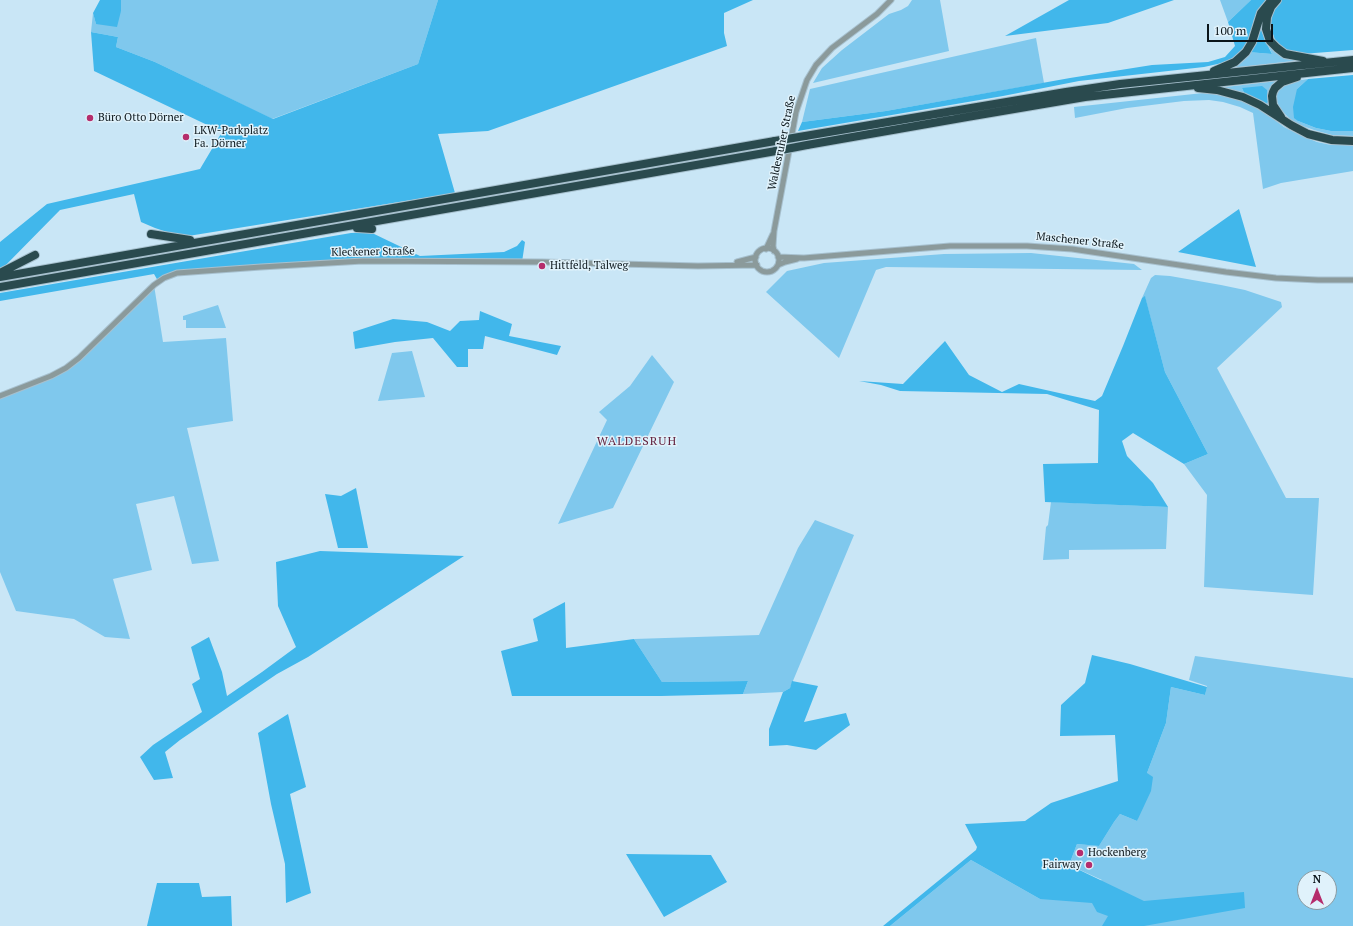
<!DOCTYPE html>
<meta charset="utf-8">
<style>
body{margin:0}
#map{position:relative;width:1353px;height:926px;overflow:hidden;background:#c9e6f6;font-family:"PT Serif",serif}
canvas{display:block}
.north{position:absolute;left:1297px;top:870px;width:40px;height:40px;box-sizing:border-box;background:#e0f2fb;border:1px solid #8a9aa1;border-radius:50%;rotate:0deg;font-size:11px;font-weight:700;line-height:16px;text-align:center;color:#0a151a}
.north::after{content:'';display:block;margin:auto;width:14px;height:18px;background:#b52d6c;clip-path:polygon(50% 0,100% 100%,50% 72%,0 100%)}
.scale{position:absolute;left:1207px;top:24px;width:66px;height:18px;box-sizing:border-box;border:2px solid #0a151a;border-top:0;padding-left:5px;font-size:12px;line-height:14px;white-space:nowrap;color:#0a151a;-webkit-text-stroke:3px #e0f2fb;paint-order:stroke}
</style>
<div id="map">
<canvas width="1353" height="926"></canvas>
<div class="north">N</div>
<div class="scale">100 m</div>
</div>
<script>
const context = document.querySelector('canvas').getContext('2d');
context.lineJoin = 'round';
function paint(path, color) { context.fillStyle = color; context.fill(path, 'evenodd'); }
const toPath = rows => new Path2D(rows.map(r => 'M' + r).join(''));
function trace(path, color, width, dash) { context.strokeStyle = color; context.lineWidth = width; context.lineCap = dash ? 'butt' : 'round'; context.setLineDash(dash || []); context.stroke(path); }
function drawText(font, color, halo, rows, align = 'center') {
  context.font = font + ' "PT Serif",serif'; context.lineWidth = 3; context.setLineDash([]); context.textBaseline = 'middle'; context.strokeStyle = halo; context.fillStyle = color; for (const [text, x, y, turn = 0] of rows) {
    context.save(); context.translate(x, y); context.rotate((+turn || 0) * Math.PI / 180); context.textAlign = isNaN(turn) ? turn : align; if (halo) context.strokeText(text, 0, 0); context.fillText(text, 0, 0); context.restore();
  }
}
paint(toPath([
 [121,0,438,0,418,64,272,119,155,62,116,47,118,37,91,32,93,13,96,24,121,11],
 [912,0,940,0,949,51,813,83,822,68,842,50,889,14,901,10,908,6],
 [1220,0,1251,0,1228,22],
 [1262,15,1266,36,1302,60,1231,68,1248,52,1272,54,1259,24],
 [1036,38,1044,83,886,111,802,122,810,89],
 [1308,79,1297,89,1298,121,1316,128,1331,131,1353,131,1353,136,1332,135,1314,130,1300,125,1290,119,1282,111,1275,100,1276,94,1280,88,1287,82],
 [1277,81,1272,107,1263,105,1268,101,1267,90,1242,88,1246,97,1217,88],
 [1203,93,1218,94,1237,98,1250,104,1267,114,1284,127,1300,135,1317,142,1331,145,1353,145,1353,171,1281,183,1263,189,1253,113,1240,107,1223,102,1209,100,1184,101,1127,108,1075,118,1074,107],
 [1031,253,1134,264,1142,270,886,267,876,270,839,358,766,292,787,271,824,263,944,254],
 [1155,275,1170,276,1221,285,1245,290,1281,302,1282,307,1217,368,1286,498,1319,498,1313,595,1204,587,1207,495,1184,464,1208,454,1165,372,1145,297,1142,298,1151,278],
 [154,285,163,342,226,338,233,421,187,428,219,561,192,564,174,496,136,504,152,570,113,579,130,639,105,637,74,619,16,611,0,572,0,396,66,368],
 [218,305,226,328,186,328,186,320,183,320,183,316],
 [412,351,425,397,378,401,392,353],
 [652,355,674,382,613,508,558,524,607,420,599,412,630,386],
 [1051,502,1168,507,1166,549,1069,550,1069,559,1043,560,1046,527,1048,525],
 [815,520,854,535,790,688,783,692,743,694,748,681,662,682,634,639,759,635,798,548],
 [1195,656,1353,678,1353,926,890,926,971,860,1040,899,1102,880,1069,865,1077,844,1099,846,1114,822,1120,814,1137,821,1147,773,1166,723,1171,687,1205,695,1207,686,1189,680],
 [1305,878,1329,878,1329,902,1305,902]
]), '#7fc8ed');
paint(toPath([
 [100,0,121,0,121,11,117,27,96,24,93,13],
 [438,0,753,0,724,13,724,33,727,46,488,131,438,134,455,193,182,237,155,228,141,222,134,194,60,210,0,271,0,242,47,204,200,169,222,132,94,71,91,32,118,37,116,47,155,62,273,119,418,64],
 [1069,0,1174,0,1108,23,1005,36],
 [1251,0,1266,0,1254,19,1251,33,1245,47,1234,59,1222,63,1204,67,1079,81,1003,96,798,131,802,122,886,111,1070,78,1152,65,1208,62,1225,57,1235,46,1228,22],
 [1282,0,1353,0,1353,50,1302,54,1287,51,1276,43,1270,25,1272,10,1278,3],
 [1259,24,1266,42,1272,54,1248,52],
 [1353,75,1353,131,1331,131,1316,128,1298,121,1294,118,1293,107,1297,89,1308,79],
 [1262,86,1267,90,1268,102,1263,105,1246,97,1242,88],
 [1239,209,1256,267,1178,252],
 [370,232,420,256,504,252,517,246,522,240,525,242,522,262,364,261,186,271,158,281,154,274,0,301,0,293,351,233],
 [1145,296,1165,372,1208,454,1184,464,1133,433,1122,441,1127,456,1153,483,1168,507,1045,502,1043,464,1098,463,1099,410,1047,394,900,391,881,385,859,381,903,384,945,341,969,375,1002,392,1019,384,1095,401,1102,396,1123,346,1142,298],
 [480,311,512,324,509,336,561,346,557,355,485,336,483,349,468,349,468,367,457,367,433,338,395,342,355,349,353,332,393,319,427,322,450,331,460,321,479,320],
 [356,488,368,548,338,548,325,494,341,496],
 [320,551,464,556,308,657,277,674,180,740,165,752,173,778,154,780,140,757,153,745,202,712,192,684,200,679,191,647,209,637,222,672,227,696,262,672,296,647,278,606,276,562],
 [565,602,566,648,634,639,662,682,748,681,743,694,661,696,512,696,501,651,538,641,533,619],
 [1092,655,1130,664,1207,687,1205,695,1171,687,1166,723,1147,773,1153,777,1151,791,1137,821,1120,814,1114,822,1099,846,1077,844,1069,865,1144,901,1244,892,1245,908,1144,926,1102,926,1108,916,1097,912,1092,903,1040,899,971,860,890,926,883,926,976,850,977,847,965,824,1025,821,1051,803,1118,781,1115,735,1060,736,1061,705,1085,683],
 [792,681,818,686,804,722,846,713,850,725,816,750,787,745,769,746,769,729,783,692,790,688],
 [288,714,306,787,290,794,311,893,286,903,285,864,271,804,258,733],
 [626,854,711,855,727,882,664,917],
 [157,883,199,883,202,897,231,896,232,926,147,926]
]), '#41b7eb');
const tertiary = toPath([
 '755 260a12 12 0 1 1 24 0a12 12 0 1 1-24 0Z',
 [766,249,773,234],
 [774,251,773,246,774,231,788,156,796,112,807,80,816,65,832,48,877,14,891,0],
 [778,257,804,258,950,246,1027,246,1072,249,1226,272,1276,278,1318,280,1353,280],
 [737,262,756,257],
 [778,265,785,262,797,259],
 [0,396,51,376,66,368,79,358,154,285,164,278,177,273,261,267,363,261,542,262,698,266,757,265]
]);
const motorway = toPath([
 [1277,0,1271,7,1267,17,1266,29,1270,41,1277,48,1285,54,1323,61],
 [1214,71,1235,62,1246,52,1252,42,1261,13,1270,2],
 [1198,88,1217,90,1243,97,1260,105,1291,125,1308,134,1332,140,1353,141],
 [1281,117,1273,105,1272,96,1273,92,1275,88,1282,82,1297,77],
 [805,136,1066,92,1120,84,1353,60],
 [807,145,967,117,1085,97,1353,68],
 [357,228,372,229],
 [151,234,190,240],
 [0,273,35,255],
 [0,277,775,141],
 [0,287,776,151]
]);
trace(tertiary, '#a7c0ce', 7);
trace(motorway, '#a7c0ce', 10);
trace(tertiary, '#8b9a9b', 5);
trace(motorway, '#2a4a4e', 8);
const motorwayBridge = toPath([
 [775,141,805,136],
 [776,151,807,145]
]);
trace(motorwayBridge, '#a7c0ce', 10, []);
trace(motorwayBridge, '#2a4a4e', 8);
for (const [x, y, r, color] of [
 [90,118,4,"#b52d6c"],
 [186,137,4,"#b52d6c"],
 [542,266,4,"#b52d6c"],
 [1080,853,4,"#b52d6c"],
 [1089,865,4,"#b52d6c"]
]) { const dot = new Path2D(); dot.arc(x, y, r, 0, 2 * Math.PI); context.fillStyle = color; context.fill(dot); trace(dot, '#e0f2fb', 1.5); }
drawText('11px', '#0a151a', '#e0f2fb', [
 ["Büro Otto Dörner",98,118],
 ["LKW-Parkplatz",194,131],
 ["Fa. Dörner",194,144],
 ["Hittfeld, Talweg",550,266],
 ["Hockenberg",1088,853],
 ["Fairway",1081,865,"right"]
], 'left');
drawText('11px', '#0a151a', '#e0f2fb', [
 ["Waldesruher Straße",782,143,-78],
 ["Maschener Straße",1080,241,6],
 ["Kleckener Straße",373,252,-1]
]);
context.letterSpacing = '1px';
drawText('12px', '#601e3a', '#e0f2fb', [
 ["WALDESRUH",637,442]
]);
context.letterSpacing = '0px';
</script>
